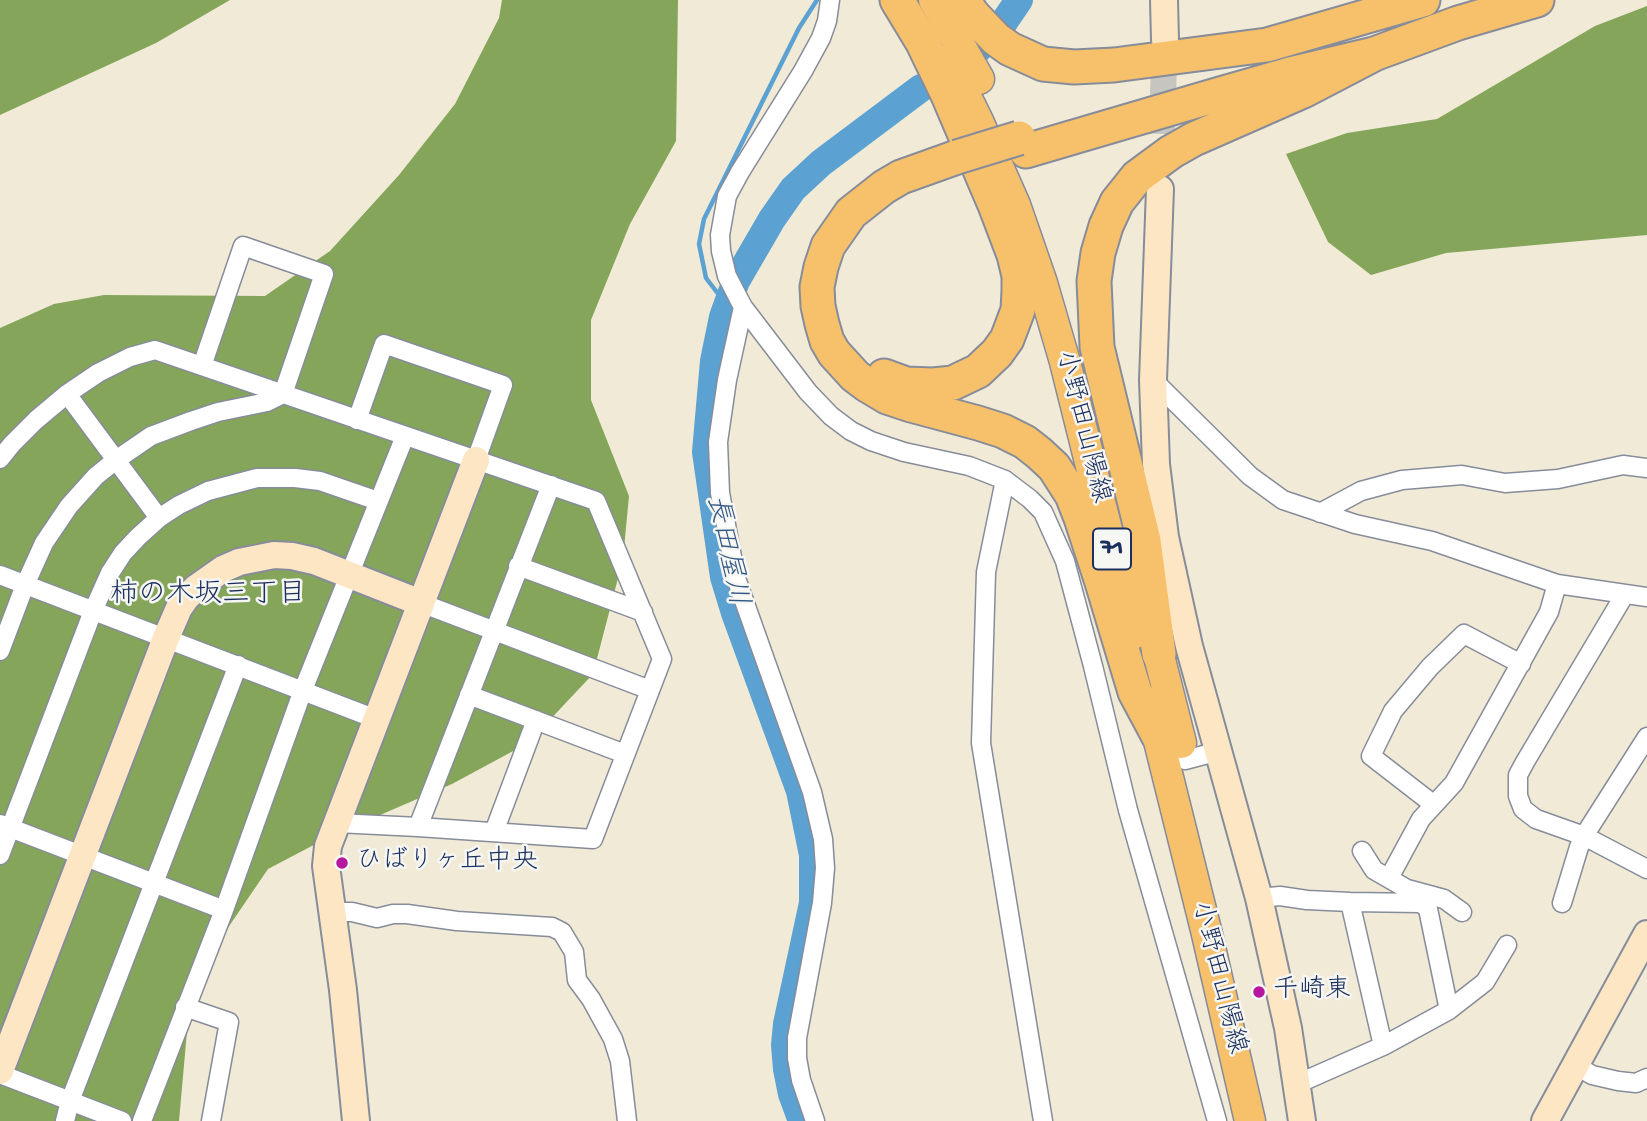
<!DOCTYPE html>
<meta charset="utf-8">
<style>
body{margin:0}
canvas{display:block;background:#f1ead7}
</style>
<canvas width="1647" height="1121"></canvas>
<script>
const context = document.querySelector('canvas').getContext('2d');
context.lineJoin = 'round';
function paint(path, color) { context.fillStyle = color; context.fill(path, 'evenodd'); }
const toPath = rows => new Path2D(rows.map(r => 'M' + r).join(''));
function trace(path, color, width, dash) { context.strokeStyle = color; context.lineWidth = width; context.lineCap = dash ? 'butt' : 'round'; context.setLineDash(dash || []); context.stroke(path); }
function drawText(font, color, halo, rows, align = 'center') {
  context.font = font + ' "Gochi Hand","Klee One",sans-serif'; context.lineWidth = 5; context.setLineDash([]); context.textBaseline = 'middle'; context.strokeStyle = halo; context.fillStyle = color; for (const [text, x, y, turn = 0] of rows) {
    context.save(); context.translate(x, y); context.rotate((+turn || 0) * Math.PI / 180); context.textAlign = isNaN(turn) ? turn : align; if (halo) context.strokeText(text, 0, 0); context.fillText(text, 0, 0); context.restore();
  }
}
paint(toPath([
 [0,0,230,0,156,43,0,115],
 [502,0,678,0,676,141,630,224,591,320,591,400,629,496,623,559,593,674,528,743,452,784,329,837,268,869,223,935,190,998,179,1121,0,1121,0,328,54,304,104,295,265,296,330,251,399,175,455,104,499,18],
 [1647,6,1647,235,1446,253,1371,275,1328,242,1286,154,1347,133,1437,119,1595,26]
]), '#85a65a');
trace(toPath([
 [723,317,719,295,706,278,699,244,704,219,799,28,817,0]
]), '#5ba1d1', 4.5);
trace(toPath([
 [976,51,1002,25,1019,0],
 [802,1121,792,1094,787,1069,785,1045,787,1024,813,903,813,855,800,791,735,613,724,577,706,452,714,361,723,317,736,281,772,219,793,189,821,163,921,88]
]), '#5ba1d1', 28);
trace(toPath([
 [1160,173,1165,41]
]), '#c6c5bf', 26, [26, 13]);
const street = toPath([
 [830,0,827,21,821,38,803,71,740,172,727,196,720,235,721,251,727,276,743,307,808,392,831,416,851,431,871,441,904,452,969,466,1005,480,1030,499,1043,512,1065,561,1093,666,1128,810,1217,1121],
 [743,307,727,380,718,442,720,493,736,578,812,792,823,839,825,868,822,903,797,1038,797,1058,801,1080,815,1121],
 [1153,380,1250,476,1283,500,1355,524,1432,541,1557,584,1647,597],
 [67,394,159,518],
 [357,420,384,344,503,385,476,460],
 [0,459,12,444,36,420,67,394,98,373,130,357,155,350,596,501,662,659,593,839,418,827,337,823],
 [1005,480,986,572,981,743,1043,1121],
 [1320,513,1361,491,1402,480,1462,475,1505,483,1558,479,1623,465,1647,468],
 [518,566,643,612],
 [0,575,376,719],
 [1625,594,1525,762,1518,775,1518,796,1523,809,1536,819,1584,836,1647,869],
 [421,603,650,690],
 [0,651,25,585,44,543,69,506,96,476,116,460,151,436,191,421,218,412,267,402,283,394,324,274,243,246,202,366],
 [469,695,625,754],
 [1185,760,1219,751],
 [1433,804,1371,756,1393,711,1430,667,1464,634,1521,664],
 [0,824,224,910],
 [418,827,551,485],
 [494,832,536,720],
 [1362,851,1374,870,1407,889,1444,899,1462,912],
 [0,855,93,611,110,573,123,553,138,537,159,518,179,505,208,491,257,478,295,478,320,481,378,501],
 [1389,878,1421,819,1454,783,1549,612,1557,584],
 [1259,898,1280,896,1307,900,1350,902,1421,903,1428,909,1449,1010],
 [1350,902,1383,1046],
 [1562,903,1579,847,1584,836,1647,737],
 [333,912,352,912,377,918,393,914,407,914,457,921,552,927,562,932,574,952,577,980,591,999,613,1039,620,1061,627,1121],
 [185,1007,229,1022,211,1121],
 [1575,1065,1592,1075,1618,1081,1636,1083,1647,1078],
 [0,1074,122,1121],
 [1297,1084,1383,1046,1449,1010,1485,982,1507,945],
 [65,1121,70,1101,238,665],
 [142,1121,224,910,303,690,405,436]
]);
const secondary = toPath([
 [1164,0,1165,40],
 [1160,189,1153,380,1156,464,1165,537,1189,646,1259,898,1288,1028,1302,1121],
 [0,1071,166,638,179,608,186,598,196,588,223,569,239,562,274,555,292,556,314,561,421,603],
 [356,1121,343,990,326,866,328,846,476,460],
 [1545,1121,1647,934]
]);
const primary = toPath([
 [934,0,979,79],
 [948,60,978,121,1015,205,1042,283,1065,362,1133,634],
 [1153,632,1181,743],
 [1152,713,1206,930,1250,1121]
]);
const highway = toPath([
 [962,0,974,16,996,39,1010,49,1043,64,1074,67,1114,65,1267,45,1423,0],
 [1026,151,1220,94,1290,74,1374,54,1458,23,1537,0],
 [957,157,901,177,884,187,851,213,828,246,821,267,817,287,818,306,822,324,827,341,834,353,855,376,867,385,887,397,911,405,978,423,1003,431,1025,442,1039,453,1054,467,1072,495,1081,518,1101,579,1135,692,1158,735],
 [884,376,906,384,933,385,953,383,978,371,997,353,1007,339,1018,310,1019,291,1019,276,1014,255,995,205,948,95,923,43,897,0],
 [1159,654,1144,541,1097,347,1094,281,1098,253,1106,226,1117,202,1137,177,1171,152,1194,139,1303,91,1374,54]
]);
trace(street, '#868c9a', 21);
trace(secondary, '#868c9a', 30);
trace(primary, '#868c9a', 33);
trace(highway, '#868c9a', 37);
trace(street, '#fff', 18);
trace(secondary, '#fce6c4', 26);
trace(primary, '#f7c06b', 30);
trace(highway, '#f7c06b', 33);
const highwayBridge = toPath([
 [957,157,1019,138]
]);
trace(highwayBridge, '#868c9a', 37, []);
trace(highwayBridge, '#f7c06b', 33);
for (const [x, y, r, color] of [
 [342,863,7,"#b5179e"],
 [1259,992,7,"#b5179e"]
]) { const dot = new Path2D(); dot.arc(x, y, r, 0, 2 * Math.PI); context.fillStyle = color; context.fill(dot); trace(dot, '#f6f6f2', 2.5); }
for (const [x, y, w] of [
 [1112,549,38]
]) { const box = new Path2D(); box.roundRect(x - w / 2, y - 20.5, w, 41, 5); context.fillStyle = '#f6f6f2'; context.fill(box); trace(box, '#1b2f5e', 2); }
drawText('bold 24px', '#1b2f5e', null, [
 ["71",1112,549]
]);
drawText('26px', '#1b2f5e', '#f6f6f2', [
 ["小野田山陽線",1081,427,76],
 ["小野田山陽線",1217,978,76]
]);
drawText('26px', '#1b2f5e', '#f6f6f2', [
 ["ひばりヶ丘中央",356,863],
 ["千崎東",1273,992]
], 'left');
drawText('italic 28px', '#315786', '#f6f6f2', [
 ["長田屋川",725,551,78]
]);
drawText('28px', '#1b2f5e', '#f6f6f2', [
 ["柿の木坂三丁目",208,597]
]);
</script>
